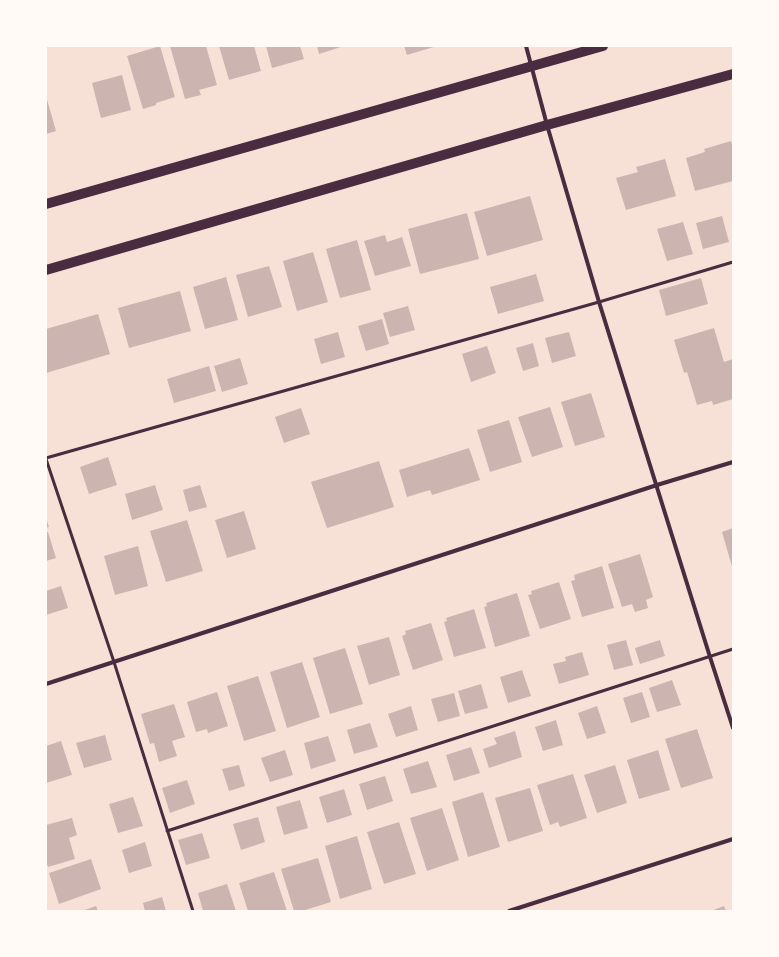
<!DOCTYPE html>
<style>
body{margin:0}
#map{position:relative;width:779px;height:957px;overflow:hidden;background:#f7e1d7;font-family:"Fira Sans Condensed",sans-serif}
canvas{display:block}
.frame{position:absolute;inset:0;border:47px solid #fffaf5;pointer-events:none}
</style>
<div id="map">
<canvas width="779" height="957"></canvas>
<div class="frame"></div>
</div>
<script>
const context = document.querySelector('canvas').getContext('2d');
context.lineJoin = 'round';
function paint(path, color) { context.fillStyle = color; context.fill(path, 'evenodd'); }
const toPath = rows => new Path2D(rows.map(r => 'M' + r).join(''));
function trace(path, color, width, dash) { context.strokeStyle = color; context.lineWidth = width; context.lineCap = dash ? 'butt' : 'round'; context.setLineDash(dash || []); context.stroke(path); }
paint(toPath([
 [160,46,175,97,156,103,156,105,143,109,127,56],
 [170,46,206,46,217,85,199,90,201,95,185,99],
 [219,46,254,46,261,71,229,80],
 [266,46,300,46,304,59,272,68],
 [317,46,344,46,319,54],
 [404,46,437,46,407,55],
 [122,75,131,110,101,118,92,83],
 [46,96,56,131,46,134],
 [731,141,733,147,733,181,695,191,686,158,705,152,704,149],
 [665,159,676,196,626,210,616,178,638,172,636,167],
 [530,196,543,240,487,256,474,212],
 [467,213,479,259,420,274,408,229],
 [722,216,729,242,703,249,696,223],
 [683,222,693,254,667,261,657,229],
 [385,235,387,242,402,237,411,266,375,276,364,241],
 [357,240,371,290,340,298,326,249],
 [313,252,328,302,297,311,283,261],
 [269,266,282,307,248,317,236,275],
 [536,274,544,301,498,314,490,287],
 [226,277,238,320,205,329,193,287],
 [701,278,708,304,666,316,659,290],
 [180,291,191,331,129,348,118,308],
 [408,306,415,330,390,337,383,313],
 [98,314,110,354,46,373,46,329],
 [382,319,389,344,366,351,358,326],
 [714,328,724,362,733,359,733,399,713,405,712,401,697,405,687,372,684,373,674,340],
 [338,332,345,357,321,364,314,339],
 [569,332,576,356,552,363,545,338],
 [533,343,539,366,523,371,516,348],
 [487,346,496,373,471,382,462,354],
 [240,358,248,384,222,392,214,366],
 [209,366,216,391,174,403,167,379],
 [591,393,605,437,575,446,561,402],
 [550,407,563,447,532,457,518,417],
 [301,408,310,434,284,443,275,417],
 [509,420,522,462,490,472,477,430],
 [469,448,480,480,432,495,430,490,407,497,399,470],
 [108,457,117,485,89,494,80,467],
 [379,461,394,507,327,528,311,482],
 [155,485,163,510,132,520,125,494],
 [200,485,207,507,189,512,183,490],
 [244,511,256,549,227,558,215,520],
 [46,518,49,527,46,528],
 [187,520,203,571,166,582,150,531],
 [733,528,733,570,722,532],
 [46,532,48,532,56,558,46,561],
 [138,546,148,586,115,595,104,556],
 [640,554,653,597,646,600,648,608,635,612,632,604,622,607,608,564],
 [602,566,614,608,582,617,571,581,575,580,574,575],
 [559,582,571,619,540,629,528,595,532,594,531,591],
 [61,586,68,608,46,615,46,591],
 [517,593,530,636,495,647,484,607,487,606,486,603],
 [474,609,486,648,454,657,444,622,447,621,446,618],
 [431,623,443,660,413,670,402,636,406,634,405,631],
 [389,637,400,675,369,685,357,646],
 [626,640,633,665,614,670,607,645],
 [660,640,665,656,640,664,635,648],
 [345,648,363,704,330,714,313,658],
 [582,652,589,675,559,684,553,664,566,661,565,657],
 [302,662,320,717,287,728,270,672],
 [522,670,531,696,508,703,500,677],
 [258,676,276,731,244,741,227,686],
 [672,680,681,705,657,712,649,688],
 [481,684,488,708,465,714,458,691],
 [217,692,228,726,208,733,207,729,196,732,187,702],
 [642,692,650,717,631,723,623,698],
 [454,693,460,716,438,722,431,699],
 [174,704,185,737,172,741,177,756,159,762,154,743,150,744,141,714],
 [411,706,418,730,396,737,388,714],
 [597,706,606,733,587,739,578,713],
 [556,720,563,745,543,751,535,727],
 [370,723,378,747,354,754,347,730],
 [697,729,713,778,681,788,665,739],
 [515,731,522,757,489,768,483,749,497,744,494,738],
 [105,735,112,760,84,768,76,743],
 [328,736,336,761,311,769,304,743],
 [61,741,72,775,46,783,46,746],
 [471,747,480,773,454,781,446,755],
 [285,750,293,775,270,782,261,758],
 [658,750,670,790,639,799,627,760],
 [428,761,437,787,411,794,403,769],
 [239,765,245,786,229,791,222,769],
 [615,765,627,803,597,813,584,775],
 [573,774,587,818,560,827,558,822,550,825,537,785],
 [385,776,393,801,367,810,359,784],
 [187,780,195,804,170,813,162,788],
 [530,788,543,831,508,842,495,798],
 [344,789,352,815,327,823,319,797],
 [483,792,500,847,468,857,452,802],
 [133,797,143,826,118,833,109,804],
 [300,800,308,828,284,835,276,807],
 [442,808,459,860,427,871,410,818],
 [258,817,265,842,241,850,233,824],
 [72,818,77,835,69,838,75,859,48,867,46,861,46,825],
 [399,822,416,874,384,884,367,832],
 [202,833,210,858,186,865,178,840],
 [357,836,372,889,340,899,325,846],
 [145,842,152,866,129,873,122,850],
 [318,858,331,902,302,911,294,911,281,869],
 [91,859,101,889,59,904,49,873],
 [274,872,287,911,248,911,239,883],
 [227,884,236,911,203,911,198,893],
 [162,897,166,911,145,911,143,903],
 [96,906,98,911,82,911],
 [724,906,726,911,711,911]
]), '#ccb4b1');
trace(toPath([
 [46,458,599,302,733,262],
 [46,459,114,662,193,911],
 [167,831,733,649]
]), '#4a2c40', 3);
trace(toPath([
 [526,46,547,125,599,302,710,657,733,728],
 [46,684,657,485,733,462],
 [509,911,733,839]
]), '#4a2c40', 4);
trace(toPath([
 [46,204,603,46],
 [46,270,547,125,733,74]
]), '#4a2c40', 10);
</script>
